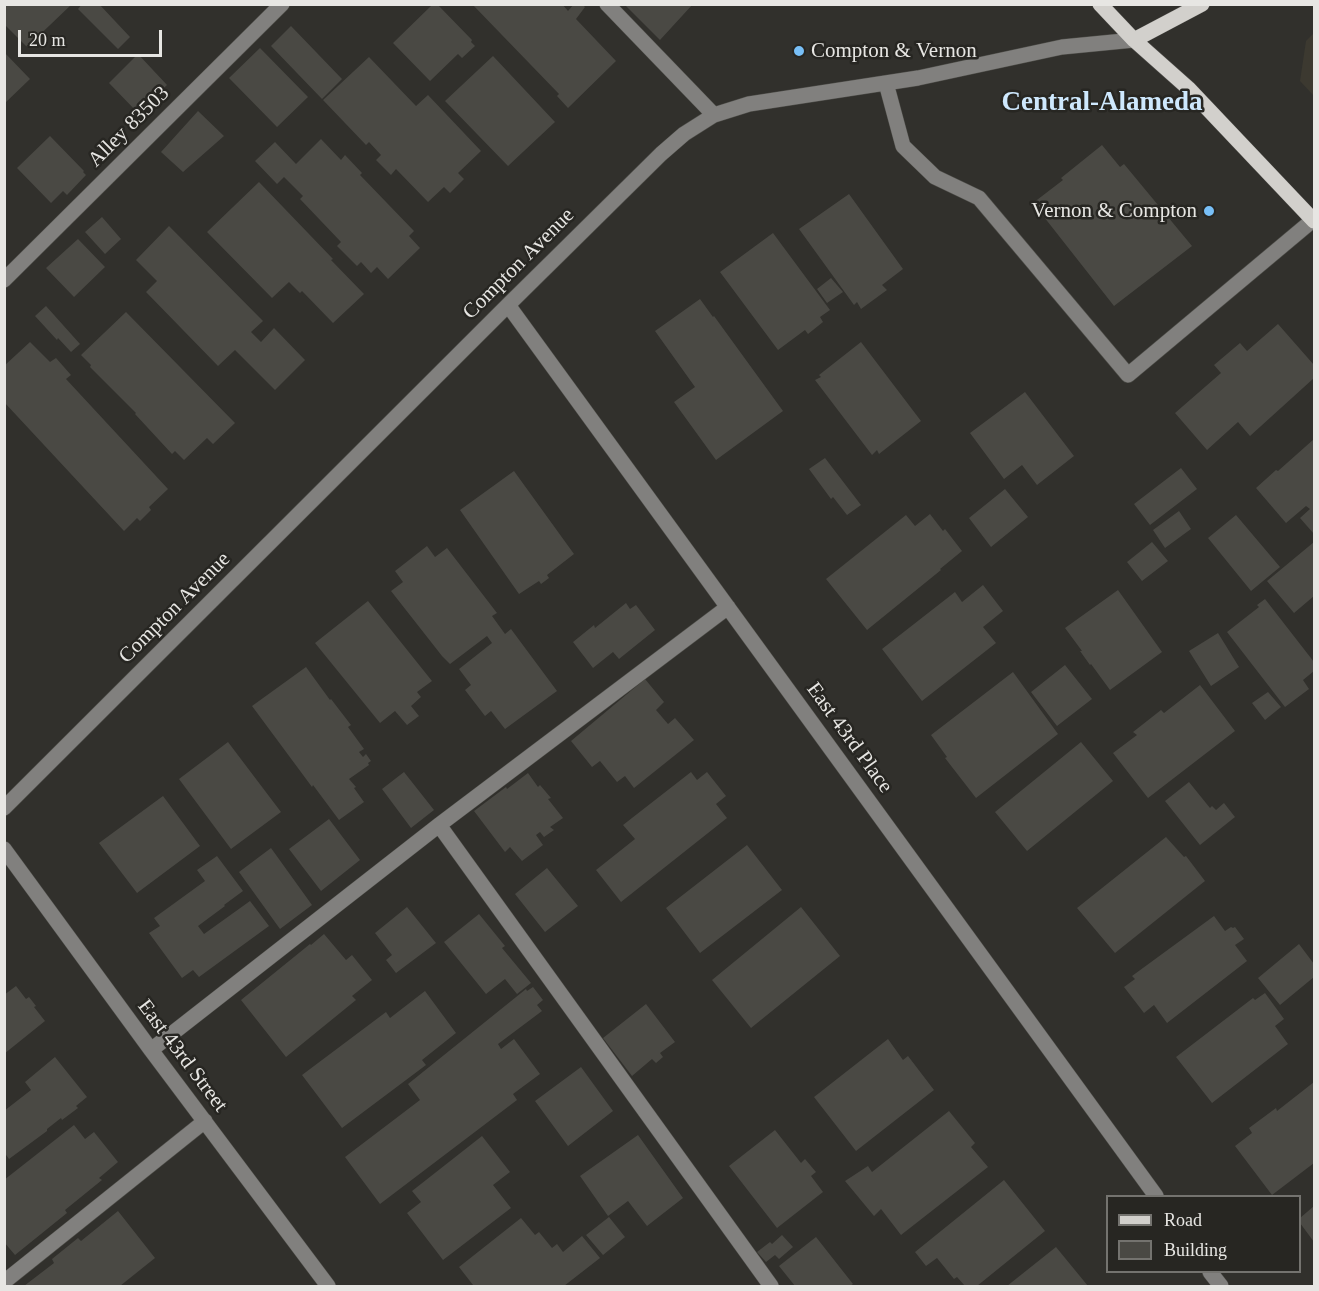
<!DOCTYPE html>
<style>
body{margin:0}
#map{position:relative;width:1319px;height:1291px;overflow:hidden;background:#31302c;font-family:Georgia,serif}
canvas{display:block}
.frame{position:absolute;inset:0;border:6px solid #e7e6e3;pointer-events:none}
.legend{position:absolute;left:1106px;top:1195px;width:195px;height:78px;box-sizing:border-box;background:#272622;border:2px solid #74736f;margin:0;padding:8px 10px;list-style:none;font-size:18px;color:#e7e6e3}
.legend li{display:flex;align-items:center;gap:12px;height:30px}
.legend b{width:30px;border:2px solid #74736f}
.scale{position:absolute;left:18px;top:30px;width:144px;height:27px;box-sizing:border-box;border:3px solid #e7e6e3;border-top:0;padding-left:8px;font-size:18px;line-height:21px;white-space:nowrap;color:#e7e6e3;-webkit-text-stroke:4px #272622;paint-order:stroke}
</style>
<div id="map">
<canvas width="1319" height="1291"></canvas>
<div class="frame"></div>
<ul class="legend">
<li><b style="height:8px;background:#d2d0cc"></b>Road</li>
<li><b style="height:16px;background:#4a4944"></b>Building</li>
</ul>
<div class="scale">20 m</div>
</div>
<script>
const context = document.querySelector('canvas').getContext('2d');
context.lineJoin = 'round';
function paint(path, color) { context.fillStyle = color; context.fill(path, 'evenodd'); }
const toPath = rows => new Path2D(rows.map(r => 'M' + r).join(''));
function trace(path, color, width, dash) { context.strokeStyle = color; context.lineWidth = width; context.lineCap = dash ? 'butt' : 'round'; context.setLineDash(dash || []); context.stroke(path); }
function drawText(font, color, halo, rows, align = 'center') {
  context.font = font + ' Georgia,serif'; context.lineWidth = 5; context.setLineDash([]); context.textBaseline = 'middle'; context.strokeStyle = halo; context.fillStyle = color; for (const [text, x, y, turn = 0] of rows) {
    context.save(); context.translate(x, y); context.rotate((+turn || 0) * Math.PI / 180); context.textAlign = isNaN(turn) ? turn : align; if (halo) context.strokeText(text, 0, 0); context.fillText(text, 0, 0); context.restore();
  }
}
paint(toPath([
 [1314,33,1314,96,1300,81,1306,41]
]), '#3c3930');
paint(toPath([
 [4,4,72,4,27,47,4,24],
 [82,4,99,4,130,37,118,49,78,9],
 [472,4,562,4,568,11,574,4,582,4,585,7,576,19,616,61,568,108,557,96,559,94],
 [624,4,693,4,660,40],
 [432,5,438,5,472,40,471,42,475,46,462,58,458,54,430,81,393,43],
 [291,26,342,79,322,99,271,46],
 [260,48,308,97,277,127,229,78],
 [4,52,30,79,4,104],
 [138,54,167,85,138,113,109,83],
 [493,56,555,122,508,166,445,101],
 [369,57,416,106,428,95,481,151,458,173,464,179,450,193,444,187,428,202,396,169,391,175,376,160,381,155,369,142,366,145,323,100],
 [198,111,224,136,183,172,161,152],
 [50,136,84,171,83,172,86,175,67,195,63,191,51,203,17,168],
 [321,139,341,160,345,155,362,173,360,175,414,231,409,236,420,248,388,279,377,267,371,273,361,262,357,266,337,246,341,242,300,199,303,196,284,177,277,184,255,161,275,142,296,164],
 [1102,145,1120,167,1124,164,1192,246,1114,306,1033,203,1063,180,1061,178],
 [259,182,333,259,331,260,364,294,333,323,302,291,300,293,289,282,272,298,207,232],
 [849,194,903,269,882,285,887,290,861,309,857,302,854,305,799,229],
 [102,217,121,239,105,254,85,232],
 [169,226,263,321,251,332,261,342,274,328,305,360,275,390,235,350,218,366,146,292,157,281,136,260],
 [773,233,830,310,820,317,823,322,808,334,805,330,778,350,720,272],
 [78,239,105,267,74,297,46,268],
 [831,278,843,292,827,303,817,289],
 [700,299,713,317,714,316,783,411,716,460,674,402,695,387,655,331],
 [46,306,80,344,71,352,58,338,57,340,35,316],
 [126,312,235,423,213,444,207,438,184,460,175,451,172,454,135,414,136,413,90,367,91,365,81,355],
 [1278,324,1314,365,1314,378,1250,436,1238,422,1207,450,1175,413,1221,373,1214,365,1240,343,1247,351],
 [30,342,50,362,56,358,71,375,66,379,168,489,149,507,151,510,140,521,137,518,124,531,4,402,4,366],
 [861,342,921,421,879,454,877,450,872,455,815,380,821,377,819,375],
 [1025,392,1074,456,1037,485,1022,465,1004,479,970,433],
 [1314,439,1314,534,1300,518,1310,509,1306,506,1286,523,1256,488,1276,470,1278,471],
 [825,458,861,505,847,515,833,497,831,499,809,469],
 [1181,468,1197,489,1150,525,1134,504],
 [514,471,574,554,547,575,549,578,541,584,539,581,519,594,460,510],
 [1005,489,1028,517,991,547,969,518],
 [1179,511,1191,529,1165,548,1153,530],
 [930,514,943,531,945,529,962,551,940,569,941,570,867,630,826,579,906,515,915,526],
 [1236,515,1280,567,1251,591,1208,538],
 [1152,542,1168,561,1142,581,1127,562],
 [1314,542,1314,596,1294,613,1267,581],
 [427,546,435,557,447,548,497,613,492,616,505,634,511,629,557,691,505,729,491,711,485,716,465,690,471,685,459,669,492,643,487,636,450,664,442,656,391,591,403,582,395,571],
 [983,585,1003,611,983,627,996,643,922,701,882,649,955,592,962,602],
 [1118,590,1162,652,1110,690,1091,664,1090,665,1080,651,1082,651,1065,628],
 [1265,599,1314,662,1314,671,1303,680,1309,689,1285,707,1227,632,1259,607,1257,605],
 [368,601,432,681,417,692,421,697,411,706,419,716,407,725,395,711,380,723,315,643],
 [626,603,630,609,636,605,655,630,619,659,613,652,593,668,573,642,594,625,595,628],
 [1218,633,1239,667,1211,686,1189,651],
 [1065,665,1092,699,1057,726,1031,692],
 [306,667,330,700,331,699,351,725,348,727,364,749,359,752,363,757,366,754,371,761,368,763,369,765,349,779,356,787,354,788,364,802,339,820,313,785,312,787,252,706],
 [1013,672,1058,734,976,798,945,758,947,757,931,735],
 [645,679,664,702,656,710,668,724,675,718,694,740,634,788,625,776,617,782,600,761,592,767,571,741],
 [1200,685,1235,731,1148,798,1113,753,1137,735,1133,732,1161,710,1164,713],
 [1268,692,1281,707,1265,720,1252,703],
 [228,742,281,812,231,849,179,779],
 [1081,742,1113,781,1027,851,995,812],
 [404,772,434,810,411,828,382,789],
 [691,772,697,780,707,772,726,796,716,804,727,818,621,902,596,870,635,839,623,825],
 [528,773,538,787,540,785,551,798,548,799,563,818,550,827,554,830,544,837,540,832,536,835,543,845,522,861,510,847,505,852,474,811,506,787,507,789],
 [1189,782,1210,808,1212,806,1216,810,1224,803,1235,817,1200,845,1165,801],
 [163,796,200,846,137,893,99,843],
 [329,819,360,860,321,891,289,849],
 [1166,837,1184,857,1186,856,1205,881,1115,953,1077,908],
 [747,845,782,890,700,953,666,908],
 [271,848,312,905,280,929,239,872],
 [217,856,243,891,224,905,225,906,198,926,204,934,250,901,269,926,199,977,193,970,182,978,149,933,160,926,154,918,205,881,197,870],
 [547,868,578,906,545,932,515,894],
 [407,907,436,943,396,973,386,960,392,955,375,933],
 [801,907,840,956,751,1028,712,980],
 [479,914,505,946,502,948,531,983,517,994,505,979,486,994,444,942],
 [1214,916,1225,931,1231,927,1233,928,1235,927,1244,939,1235,945,1247,961,1167,1023,1154,1005,1144,1013,1124,987,1135,979,1132,976],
 [324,934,346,960,352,955,372,980,352,996,356,1000,286,1057,241,1000,310,944,311,945],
 [1299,944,1314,964,1314,977,1280,1005,1258,978],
 [16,986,26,999,29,997,36,1006,34,1007,45,1021,4,1054,4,995],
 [533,987,543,1000,537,1005,542,1011,498,1044,501,1049,514,1039,540,1074,513,1094,517,1100,380,1204,345,1157,420,1100,408,1084,526,989,527,991],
 [425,991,456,1033,422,1060,426,1065,342,1128,302,1075,386,1012,390,1018],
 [1265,993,1284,1019,1275,1026,1288,1044,1212,1103,1176,1057,1253,998,1255,1000],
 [646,1004,675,1042,660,1053,663,1057,656,1063,652,1059,632,1076,603,1038],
 [888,1039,903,1060,908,1056,934,1090,856,1151,814,1097],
 [55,1057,87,1097,76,1106,78,1108,62,1120,61,1118,47,1129,47,1131,9,1159,4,1152,4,1111,31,1090,25,1082],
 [581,1067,613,1111,568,1146,535,1101],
 [1314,1082,1314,1163,1272,1195,1235,1146,1252,1133,1249,1128,1276,1108,1277,1111],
 [949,1111,975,1143,971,1147,988,1167,901,1235,881,1209,874,1216,845,1181,868,1166,872,1172],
 [74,1125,85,1139,94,1132,118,1162,99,1178,102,1180,65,1210,67,1213,15,1255,4,1242,4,1180],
 [775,1130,801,1163,805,1159,816,1172,811,1176,823,1192,777,1228,729,1166],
 [638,1135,683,1198,647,1226,628,1201,608,1216,580,1176],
 [482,1136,510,1172,493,1185,511,1208,443,1260,407,1213,421,1202,412,1191],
 [1004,1180,1045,1231,977,1286,965,1286,957,1277,954,1279,937,1258,926,1266,915,1252],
 [1314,1206,1314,1242,1300,1223,1300,1218],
 [118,1211,155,1258,120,1286,24,1286,54,1263,52,1259,78,1238,81,1241],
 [609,1217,625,1237,603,1255,586,1235],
 [521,1218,535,1235,539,1232,552,1248,557,1244,563,1252,582,1236,600,1258,564,1286,471,1286,473,1285,459,1267],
 [782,1235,793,1247,779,1259,775,1255,766,1262,757,1252,770,1242,772,1244],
 [816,1237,853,1284,850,1286,795,1286,779,1266],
 [1056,1247,1088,1286,1007,1286]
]), '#4a4944');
const minor = toPath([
 [607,4,714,115],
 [886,83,903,146,935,177,979,198,1128,375,1313,220],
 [4,280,282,4],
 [508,305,1156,1196],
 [4,808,508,305,661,154,684,134,714,115,749,104,918,78,1062,47,1134,40],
 [439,825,771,1286],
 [4,849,151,1050,328,1286],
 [151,1050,439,825,728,607],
 [1210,1272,1221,1286],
 [4,1282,205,1121]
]);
const major = toPath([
 [1100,4,1134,40,1188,88,1314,221],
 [1134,40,1202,4]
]);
trace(minor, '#4e4d49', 16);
trace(major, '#4e4d49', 16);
trace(minor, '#81807e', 15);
trace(major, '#d2d0cc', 15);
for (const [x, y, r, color] of [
 [799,51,6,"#78bff7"],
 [1209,211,6,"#78bff7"]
]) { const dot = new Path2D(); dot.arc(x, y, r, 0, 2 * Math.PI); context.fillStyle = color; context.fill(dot); trace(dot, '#272622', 2); }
drawText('21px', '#e7e6e3', '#272622', [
 ["Compton & Vernon",811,51],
 ["Vernon & Compton",1197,211,"right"]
], 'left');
drawText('21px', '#e7e6e3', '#272622', [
 ["Alley 83503",129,127,-45],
 ["Compton Avenue",519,264,-45],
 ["Compton Avenue",175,608,-45],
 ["East 43rd Place",849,738,54],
 ["East 43rd Street",182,1056,53]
]);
drawText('bold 27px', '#cee8fd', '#272622', [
 ["Central-Alameda",1102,103]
]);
</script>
